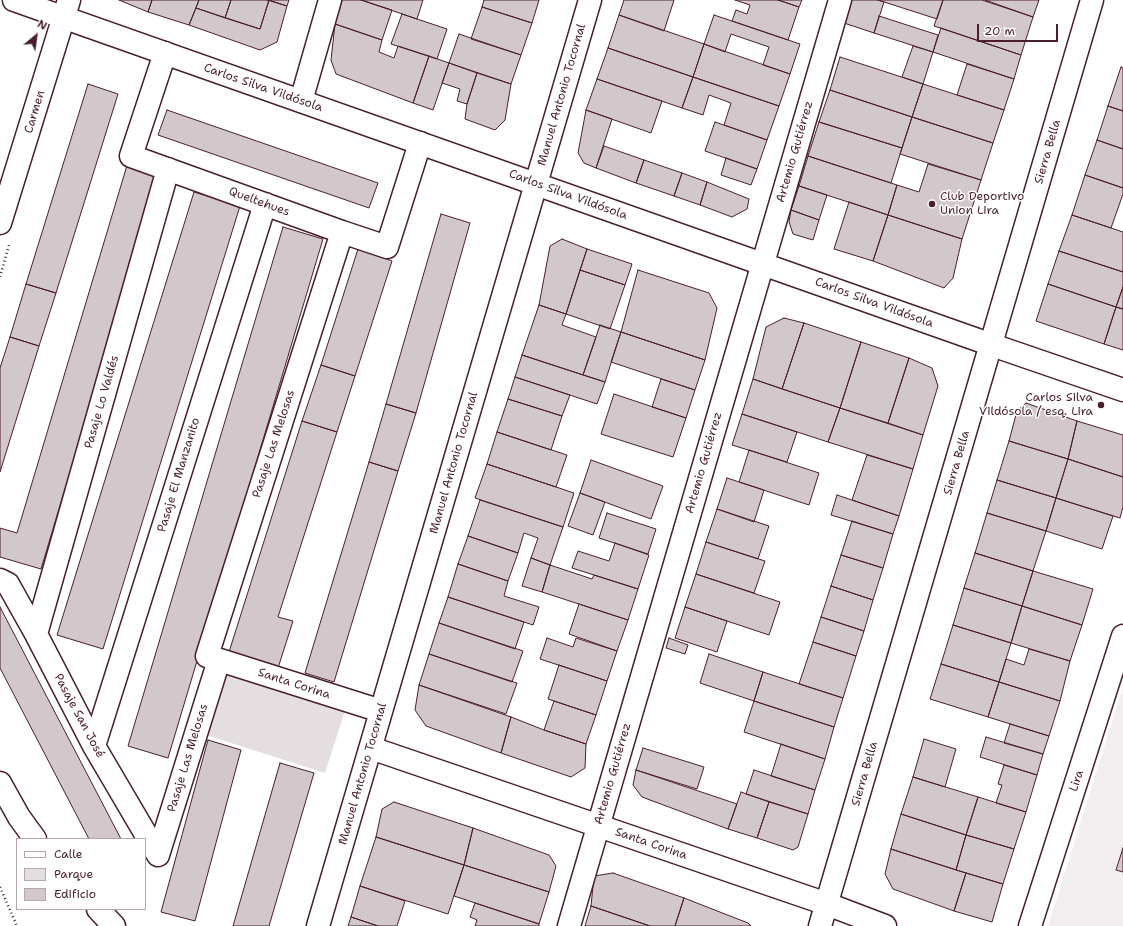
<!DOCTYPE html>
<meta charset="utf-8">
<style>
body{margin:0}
#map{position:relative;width:1123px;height:926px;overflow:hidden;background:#fff;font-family:"Shantell Sans",sans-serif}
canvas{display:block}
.legend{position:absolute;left:16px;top:838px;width:130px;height:72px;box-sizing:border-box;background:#fff;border:1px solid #b7a5aa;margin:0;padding:5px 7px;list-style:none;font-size:12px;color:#4a1f2b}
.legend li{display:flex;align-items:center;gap:8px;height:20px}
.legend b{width:20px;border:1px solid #b7a5aa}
.north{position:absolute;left:16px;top:16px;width:40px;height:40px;-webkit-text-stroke:3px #fff;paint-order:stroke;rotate:29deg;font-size:11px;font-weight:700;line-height:16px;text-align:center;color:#4a1f2b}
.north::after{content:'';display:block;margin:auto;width:14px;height:18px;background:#4a1f2b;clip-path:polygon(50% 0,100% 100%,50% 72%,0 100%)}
.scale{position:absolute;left:977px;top:24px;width:81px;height:18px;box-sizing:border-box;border:2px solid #4a1f2b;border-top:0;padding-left:5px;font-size:12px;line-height:14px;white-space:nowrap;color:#4a1f2b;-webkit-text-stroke:3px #fff;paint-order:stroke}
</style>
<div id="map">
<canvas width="1123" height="926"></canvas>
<ul class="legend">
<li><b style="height:5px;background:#fff"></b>Calle</li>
<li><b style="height:11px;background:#e5dee0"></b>Parque</li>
<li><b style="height:11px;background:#d2c7cb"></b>Edificio</li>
</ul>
<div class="north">N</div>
<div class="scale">20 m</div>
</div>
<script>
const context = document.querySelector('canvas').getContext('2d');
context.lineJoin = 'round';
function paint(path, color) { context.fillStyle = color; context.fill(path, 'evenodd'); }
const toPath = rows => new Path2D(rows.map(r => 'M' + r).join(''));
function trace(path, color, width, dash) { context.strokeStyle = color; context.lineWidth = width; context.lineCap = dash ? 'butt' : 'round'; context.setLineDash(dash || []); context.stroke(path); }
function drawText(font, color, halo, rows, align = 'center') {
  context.font = font + ' "Shantell Sans",sans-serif'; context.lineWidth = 3; context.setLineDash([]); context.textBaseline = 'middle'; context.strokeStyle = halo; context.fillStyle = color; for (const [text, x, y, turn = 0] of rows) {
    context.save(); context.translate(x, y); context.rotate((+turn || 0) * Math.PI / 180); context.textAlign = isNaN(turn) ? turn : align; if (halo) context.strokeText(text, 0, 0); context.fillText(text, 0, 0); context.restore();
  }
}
paint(toPath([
 [1123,687,1123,926,1048,926]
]), '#f2eeef');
paint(toPath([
 [227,659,349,698,325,773,203,734]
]), '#e5dee0');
const building = toPath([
 [119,0,152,0,148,12,119,0],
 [152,0,199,0,189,25,148,12,152,0],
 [199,0,231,0,225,18,196,8,199,0],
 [231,0,269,0,260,29,225,18,231,0],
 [267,0,289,0,287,6,267,0],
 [269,0,287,6,277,42,260,50,189,25,196,8,260,29,269,0],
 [342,0,361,0,392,10,382,40,335,24,342,0],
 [361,0,423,0,417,19,361,0],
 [484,0,539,0,532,23,482,7,484,0],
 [624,0,674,0,664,31,619,15,624,0],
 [735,0,778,0,799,7,788,40,732,21,736,10,747,14,750,5,735,0],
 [778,0,802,0,799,7,778,0],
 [851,0,878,0,884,2,874,33,844,23,851,0],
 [878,0,943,0,937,19,878,0],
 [943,0,982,0,1033,17,1021,55,934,26,943,0],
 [985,0,1039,0,1033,17,985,0],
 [482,7,532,23,521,55,471,39,482,7],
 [402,14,447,29,437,59,391,44,402,14],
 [619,15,704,44,693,77,608,48,619,15],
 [714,15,800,44,790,74,763,65,769,47,731,34,725,52,704,44,714,15],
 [879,16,938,35,933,52,874,33,879,16],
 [335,24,382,40,379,52,394,58,398,46,429,56,413,103,336,74,331,60,335,24],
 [941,28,1021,55,1014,79,933,52,941,28],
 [459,34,521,55,511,84,449,63,459,34],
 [704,44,790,74,779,106,693,77,704,44],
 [913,46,933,52,923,84,902,77,913,46],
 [608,48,693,77,682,108,597,79,608,48],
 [429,56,449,63,433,110,413,103,429,56],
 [840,57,923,84,912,117,830,90,840,57],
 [449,63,477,73,467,104,457,101,460,89,442,83,449,63],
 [967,64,1014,79,1004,110,957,95,967,64],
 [1121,67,1123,68,1123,111,1108,106,1121,67],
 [477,73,511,84,505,120,495,130,465,119,467,104,477,73],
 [693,77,779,106,767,140,724,125,731,103,709,95,703,115,682,108,693,77],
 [597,79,662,101,651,133,586,110,597,79],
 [88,84,118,94,56,293,26,284,88,84],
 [923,84,1004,110,993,143,912,117,923,84],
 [830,90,912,117,902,148,819,122,830,90],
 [1108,106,1123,111,1123,149,1097,140,1108,106],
 [167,110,378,183,369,208,158,135,167,110],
 [586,110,612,119,596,168,584,163,578,153,586,110],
 [912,117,993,143,981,180,900,154,912,117],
 [715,122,767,140,757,169,705,151,715,122],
 [819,122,902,148,891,183,808,156,819,122],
 [1097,140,1123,149,1123,188,1085,175,1097,140],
 [604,146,644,160,636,183,596,168,604,146],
 [808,156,897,185,888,215,799,186,808,156],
 [726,158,757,169,751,185,721,175,726,158],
 [644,160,682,173,674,196,636,183,644,160],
 [128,162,160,172,41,569,0,557,0,528,17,533,128,162],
 [928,164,981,180,962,239,888,215,897,185,919,192,928,164],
 [682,173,707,182,700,205,674,196,682,173],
 [1085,175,1123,188,1123,194,1111,228,1072,215,1085,175],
 [707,182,749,199,747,209,732,217,700,205,707,182],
 [799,186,827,195,819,220,791,210,799,186],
 [194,192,240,206,103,649,57,635,194,192],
 [849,202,888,215,873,261,834,249,849,202],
 [791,210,819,220,813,240,793,234,789,222,791,210],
 [441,214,470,223,416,413,386,404,441,214],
 [888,215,962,239,953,278,944,288,873,261,888,215],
 [1072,215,1123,232,1123,272,1059,251,1072,215],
 [283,227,323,239,168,758,128,746,283,227],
 [562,239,587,249,566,314,539,305,550,246,562,239],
 [358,249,392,261,355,376,321,365,358,249],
 [587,249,632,264,625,285,580,270,587,249],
 [1059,251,1123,272,1123,287,1116,307,1048,284,1059,251],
 [580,270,625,285,610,329,566,314,580,270],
 [638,270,709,293,717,308,705,360,621,332,638,270],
 [26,284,56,293,39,346,10,337,26,284],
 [1048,284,1116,307,1104,344,1036,321,1048,284],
 [1123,287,1123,309,1116,307,1123,287],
 [539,305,566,314,562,325,596,337,583,375,522,355,539,305],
 [1116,307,1123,309,1123,350,1104,344,1116,307],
 [784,318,804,323,782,389,753,379,766,327,784,318],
 [804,323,861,342,840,408,782,389,804,323],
 [600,325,621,332,605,382,583,375,600,325],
 [621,332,705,360,695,390,611,362,621,332],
 [10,337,39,346,0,472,0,368,10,337],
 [861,342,909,358,888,423,840,408,861,342],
 [522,355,605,382,597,404,515,377,522,355],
 [909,358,932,368,938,386,923,435,888,423,909,358],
 [321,365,355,376,337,432,302,421,321,365],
 [515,377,570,395,562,416,508,399,515,377],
 [661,379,695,390,686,418,652,407,661,379],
 [753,379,840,408,828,442,742,414,753,379],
 [614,394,686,418,673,457,601,434,614,394],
 [508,399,562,416,551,450,497,432,508,399],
 [1026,403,1077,421,1068,459,1009,441,1017,411,1026,403],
 [386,404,416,413,398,471,369,462,386,404],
 [840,408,923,435,913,469,828,442,840,408],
 [742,414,797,432,787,462,732,445,742,414],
 [302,421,337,432,278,617,293,621,278,668,229,652,302,421],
 [1077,421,1123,435,1123,477,1068,459,1077,421],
 [497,432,567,455,556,487,487,464,497,432],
 [1009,441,1068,459,1056,498,997,480,1009,441],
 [749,450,819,473,809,505,739,482,749,450],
 [867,455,913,469,899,516,852,500,867,455],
 [1068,459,1123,477,1123,507,1120,518,1056,498,1068,459],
 [591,460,663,486,651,519,580,493,591,460],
 [369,462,398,471,334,682,305,673,369,462],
 [487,464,574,493,563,527,475,498,487,464],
 [727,478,764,490,754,522,717,509,727,478],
 [997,480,1056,498,1046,531,987,513,997,480],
 [580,493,605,502,593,535,568,526,580,493],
 [837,495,899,516,893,534,831,515,837,495],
 [1056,498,1113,516,1102,549,1046,531,1056,498],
 [480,500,563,527,550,565,531,558,538,538,524,533,518,553,468,536,480,500],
 [717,509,769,526,758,559,706,542,717,509],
 [607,513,656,529,648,554,599,538,607,513],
 [987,513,1046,531,1033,571,975,553,987,513],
 [852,521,893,534,883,568,841,555,852,521],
 [468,536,518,553,508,581,458,564,468,536],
 [706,542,765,561,754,593,696,574,706,542],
 [615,543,649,555,638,589,572,568,578,551,609,561,615,543],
 [975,553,1033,571,1022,606,964,588,975,553],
 [841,555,883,568,873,600,831,586,841,555],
 [531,558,550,565,542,592,522,586,531,558],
 [458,564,508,581,504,596,539,607,533,625,448,597,458,564],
 [550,565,592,579,594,575,638,589,628,620,542,592,550,565],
 [1033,571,1093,589,1082,625,1022,606,1033,571],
 [696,574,780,602,769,635,685,607,696,574],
 [831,586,873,600,864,631,821,617,831,586],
 [964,588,1022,606,1011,643,953,625,964,588],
 [448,597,524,622,515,649,439,623,448,597],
 [579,604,628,620,617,651,569,634,579,604],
 [1022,606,1082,625,1070,661,1011,643,1022,606],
 [0,607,121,839,89,839,0,668,0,607],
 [685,607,727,621,717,652,675,638,685,607],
 [821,617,864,631,856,656,813,642,821,617],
 [439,623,523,651,512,682,429,654,439,623],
 [953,625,1011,643,999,682,941,664,953,625],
 [547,638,573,647,576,638,617,651,607,681,540,659,547,638],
 [669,638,688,645,685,654,666,648,669,638],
 [813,642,856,656,843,698,799,684,813,642],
 [1029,649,1070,661,1060,701,999,682,1006,659,1024,665,1029,649],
 [429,654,517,683,506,714,419,685,429,654],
 [709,654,763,672,754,701,700,683,709,654],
 [941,664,999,682,988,717,930,699,941,664],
 [559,665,607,681,596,715,548,699,559,665],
 [763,672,843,698,834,727,754,701,763,672],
 [999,682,1060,701,1049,736,988,717,999,682],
 [419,685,511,717,501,753,426,726,415,710,419,685],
 [554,701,596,715,586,744,544,730,554,701],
 [754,701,834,727,825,759,744,732,754,701],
 [511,717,544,730,586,744,585,768,571,777,501,753,511,717],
 [1010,724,1049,736,1043,754,1004,743,1010,724],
 [986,737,1043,754,1037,775,980,757,986,737],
 [924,739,956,749,945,787,913,777,924,739],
 [208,740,241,750,195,921,161,912,208,740],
 [781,744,825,759,815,790,771,776,781,744],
 [643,748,704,767,697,789,636,770,643,748],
 [280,763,314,773,269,926,233,926,280,763],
 [1004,765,1037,775,1026,812,996,803,1002,785,998,784,1004,765],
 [636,770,737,804,728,829,642,797,633,785,636,770],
 [754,770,815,790,808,814,746,794,754,770],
 [913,777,978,797,966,835,901,814,913,777],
 [741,792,769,802,757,838,728,829,741,792],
 [978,797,1026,812,1014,849,966,835,978,797],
 [394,802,473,828,464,865,376,837,382,809,394,802],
 [769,802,808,814,798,847,793,850,757,838,769,802],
 [901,814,966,835,956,870,891,849,901,814],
 [473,828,549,855,556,866,549,892,464,865,473,828],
 [966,835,1014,849,1003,884,956,870,966,835],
 [376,837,464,865,448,914,360,886,376,837],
 [1123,848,1123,872,1116,870,1123,848],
 [891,849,966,873,954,911,893,889,885,874,891,849],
 [464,865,549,892,539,924,454,896,464,865],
 [613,873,684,898,675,926,650,926,591,906,594,876,613,873],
 [966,873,1003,884,992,922,954,911,966,873],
 [360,886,405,901,397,926,378,926,351,917,360,886],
 [684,898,748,923,751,926,675,926,684,898],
 [475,903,539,924,539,926,475,926,477,920,470,917,475,903],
 [591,906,650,926,585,926,591,906],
 [351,917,378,926,348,926,351,917]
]);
paint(building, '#d2c7cb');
trace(building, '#4a1f2b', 1);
const minor = toPath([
 [165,53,131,156,342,232,387,247,420,143],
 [301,101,330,0],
 [342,232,207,656,381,711],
 [992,345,1123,390],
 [0,580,8,584,36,634,94,746,158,855],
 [36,634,168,169],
 [94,746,265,204],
 [371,748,827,904,885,926],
 [158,855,219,660],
 [318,926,590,0],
 [569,926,840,0],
 [1030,926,1123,636]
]);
const tertiary = toPath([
 [14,0,992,345]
]);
const secondary = toPath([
 [0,223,69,0],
 [820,926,1092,0]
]);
const primary = toPath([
 [0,783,19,817,35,839],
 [98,909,114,926]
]);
trace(minor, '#4a1f2b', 25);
trace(tertiary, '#4a1f2b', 25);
trace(secondary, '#4a1f2b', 25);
trace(primary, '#4a1f2b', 25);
trace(toPath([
 [0,277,9,245],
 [0,887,17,926]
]), '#4a1f2b', 2.5, [1, 3]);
trace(minor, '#fff', 22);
trace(tertiary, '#fff', 22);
trace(secondary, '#fff', 22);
trace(primary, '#fff', 22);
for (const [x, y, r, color] of [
 [932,204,4,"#4a1f2b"],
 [1101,405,4,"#4a1f2b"]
]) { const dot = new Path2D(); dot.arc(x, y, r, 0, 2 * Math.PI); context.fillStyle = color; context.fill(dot); trace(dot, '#fff', 1.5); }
drawText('12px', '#4a1f2b', '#fff', [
 ["Carlos Silva Vildósola",263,88,19],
 ["Manuel Antonio Tocornal",562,95,-74],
 ["Carmen",35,112,-73],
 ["Artemio Gutiérrez",795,152,-74],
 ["Sierra Bella",1048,152,-74],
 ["Carlos Silva Vildósola",568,195,20],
 ["Queltehues",259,202,20],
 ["Carlos Silva Vildósola",874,303,20],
 ["Pasaje Lo Valdés",102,402,-74],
 ["Pasaje Las Melosas",274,444,-72],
 ["Manuel Antonio Tocornal",454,463,-74],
 ["Artemio Gutiérrez",704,463,-74],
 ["Sierra Bella",957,463,-74],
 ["Pasaje El Manzanito",179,475,-73],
 ["Santa Corina",294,684,18],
 ["Pasaje San José",79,716,62],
 ["Pasaje Las Melosas",188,758,-73],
 ["Manuel Antonio Tocornal",363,774,-74],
 ["Artemio Gutiérrez",613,774,-74],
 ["Sierra Bella",865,774,-74],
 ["Lira",1077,781,-72],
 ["Santa Corina",651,844,19]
]);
drawText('12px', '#4a1f2b', '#fff', [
 ["Club Deportivo",940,197],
 ["Union Lira",940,211],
 ["Carlos Silva",1093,398,"right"],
 ["Vildósola / esq. Lira",1093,412,"right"]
], 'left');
</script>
